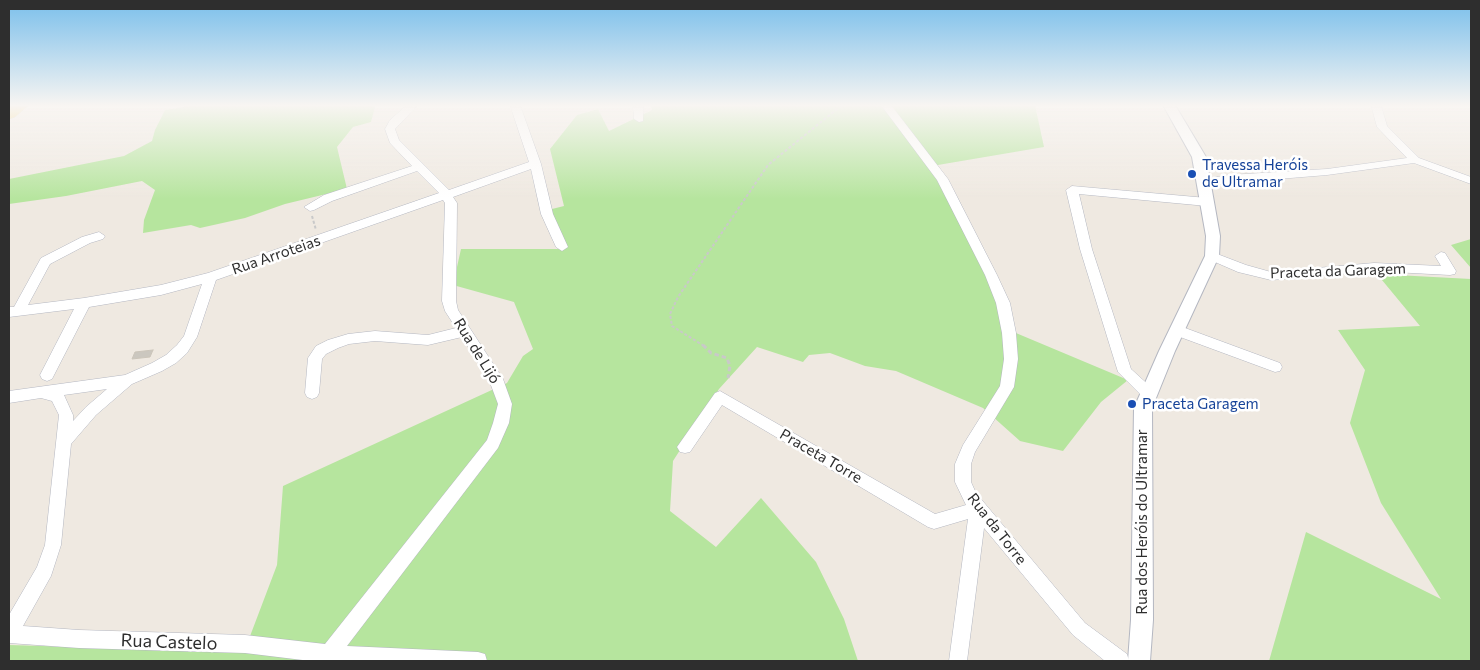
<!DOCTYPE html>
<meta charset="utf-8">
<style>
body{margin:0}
#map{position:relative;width:1480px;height:670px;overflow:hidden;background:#efe9e1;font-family:Commissioner,sans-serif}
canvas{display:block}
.frame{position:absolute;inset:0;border:10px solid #2e2e2e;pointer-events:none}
</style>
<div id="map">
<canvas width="1480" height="670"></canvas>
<div class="frame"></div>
</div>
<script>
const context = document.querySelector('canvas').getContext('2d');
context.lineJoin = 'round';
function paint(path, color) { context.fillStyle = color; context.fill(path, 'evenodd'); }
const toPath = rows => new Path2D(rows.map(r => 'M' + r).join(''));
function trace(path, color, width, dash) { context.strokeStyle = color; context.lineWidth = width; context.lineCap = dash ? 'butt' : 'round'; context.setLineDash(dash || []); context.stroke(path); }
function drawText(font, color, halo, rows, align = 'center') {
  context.font = font + ' Commissioner,sans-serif'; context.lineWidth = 5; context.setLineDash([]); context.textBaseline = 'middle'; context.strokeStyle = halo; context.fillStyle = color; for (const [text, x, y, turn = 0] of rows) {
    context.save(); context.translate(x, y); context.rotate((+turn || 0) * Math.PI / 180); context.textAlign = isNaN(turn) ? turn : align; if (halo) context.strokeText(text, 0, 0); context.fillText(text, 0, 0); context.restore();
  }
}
paint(toPath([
 [196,105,374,105,375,107,371,122,353,127,337,147,347,189,285,204,245,218,200,228,191,225,143,233,144,220,155,190,142,181,66,196,9,204,9,179,124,156,152,141,155,130,165,110],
 [651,105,1035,105,1044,147,932,166,1000,298,1004,328,1128,380,1101,402,1063,451,1020,441,983,408,896,371,865,366,830,353,809,355,803,362,757,347,719,389,673,461,670,511,716,547,761,498,816,562,844,619,858,661,9,661,9,645,244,652,277,565,283,486,507,383,523,356,533,349,514,302,453,285,461,249,565,249,548,210,564,206,550,149,577,115,598,109,609,131,652,110],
 [1471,239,1471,268,1451,245],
 [1377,274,1471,279,1471,661,1269,661,1306,532,1441,599,1381,503,1350,423,1365,370,1338,330,1420,326]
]), '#b6e59e');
const building = toPath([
 [153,350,150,357,132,359,135,352,153,350]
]);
paint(building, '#cbc7bf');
trace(building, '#cbc5ba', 1);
const minor = toPath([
 [407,105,418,105,395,129,399,140,449,190,529,162,510,105,520,105,541,164,553,214,568,247,562,251,556,247,541,214,531,169,453,197,457,203,456,301,458,310,503,379,512,404,509,423,498,448,347,646,478,652,485,654,487,661,311,661,245,653,79,648,9,643,9,615,37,567,45,545,59,415,52,401,41,398,9,403,9,391,125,375,152,363,166,355,177,345,184,336,202,284,161,295,89,307,52,379,47,381,42,379,40,375,74,309,9,317,9,307,14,307,41,258,82,237,99,232,105,236,103,239,90,243,50,264,28,305,84,298,161,285,208,273,439,193,417,171,332,201,314,210,310,211,304,207,324,195,412,166,390,143,385,129,390,120,407,105],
 [443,200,445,203,442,301,445,311,456,328,428,335,375,331,348,334,328,340,316,346,308,358,305,393,307,397,312,399,317,397,319,393,322,359,326,354,338,348,349,344,375,341,428,345,462,337,489,380,498,404,493,423,487,440,325,644,245,635,79,630,23,626,51,576,61,545,71,444,96,415,132,384,162,371,176,363,187,353,197,337,216,280,443,200],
 [107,389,86,407,73,421,73,415,64,395,107,389],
 [633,105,643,105,643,121,639,122,634,119,633,105],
 [881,105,891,105,948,179,997,275,1010,303,1016,333,1018,359,1014,387,975,452,971,464,971,482,976,493,1085,623,1127,654,1129,661,1105,661,1073,635,984,528,967,661,949,661,968,519,934,529,928,527,722,405,690,452,685,453,680,452,677,447,715,393,720,391,935,514,966,505,955,482,955,464,963,445,1000,386,1004,359,1002,333,996,303,985,275,937,180,881,105],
 [1371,105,1381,105,1387,126,1419,158,1471,177,1471,184,1414,163,1327,175,1229,183,1204,187,1198,183,1204,179,1229,175,1327,169,1407,158,1377,127,1371,105],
 [1072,186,1207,198,1213,202,1207,206,1079,194,1092,249,1131,369,1153,389,1155,393,1153,397,1148,399,1143,397,1118,372,1080,249,1066,190,1072,186],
 [1212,252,1246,265,1271,272,1374,263,1441,266,1435,256,1441,252,1445,253,1456,271,1455,274,1450,275,1374,271,1271,280,1238,272,1208,259,1206,256,1208,253,1212,252],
 [1177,325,1280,363,1282,367,1280,371,1275,372,1172,334,1170,330,1172,326,1177,325]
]);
const tertiary = toPath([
 [1163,105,1175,105,1206,157,1220,236,1219,256,1175,351,1152,408,1153,620,1150,661,1128,661,1131,620,1134,408,1159,351,1205,256,1206,236,1192,157,1163,105]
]);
const primary = toPath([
 [11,105,29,105,15,117,9,119,9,107,11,105]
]);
trace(minor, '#b4b7c1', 1);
trace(tertiary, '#b4b7c1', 2);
trace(primary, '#c9c9c9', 1);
trace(toPath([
 [312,216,316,230],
 [704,346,672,326,670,314,678,297,768,165,842,105]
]), '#c9c9c9', 2, [3, 2]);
trace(toPath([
 [703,345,711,353,727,358,730,366,728,378]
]), '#c9c9c9', 3, [4.5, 3]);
paint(minor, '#fff');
paint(tertiary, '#fff');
paint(primary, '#f2d163');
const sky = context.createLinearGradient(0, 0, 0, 199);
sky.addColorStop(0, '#7abfeb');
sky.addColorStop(0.53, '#f8f5f2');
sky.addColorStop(1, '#f8f5f200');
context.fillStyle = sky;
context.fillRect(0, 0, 1480, 199);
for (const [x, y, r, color] of [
 [1192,174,5,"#1a4fb4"],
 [1132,404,5,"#1a4fb4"]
]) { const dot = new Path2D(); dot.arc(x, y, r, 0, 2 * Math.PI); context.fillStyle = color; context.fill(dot); trace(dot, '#fff', 2); }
drawText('15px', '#164399', '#fff', [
 ["Travessa Heróis",1202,165],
 ["de Ultramar",1202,182],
 ["Praceta Garagem",1142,404]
], 'left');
drawText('15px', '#2e2e2e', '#fff', [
 ["Rua Arroteias",276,255,-19],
 ["Praceta da Garagem",1338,271,-2],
 ["Rua de Lijó",477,351,58],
 ["Praceta Torre",821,456,30],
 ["Rua dos Heróis do Ultramar",1142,522,-90],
 ["Rua da Torre",997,529,52]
]);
drawText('18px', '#2e2e2e', '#fff', [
 ["Rua Castelo",169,642,2]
]);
</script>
